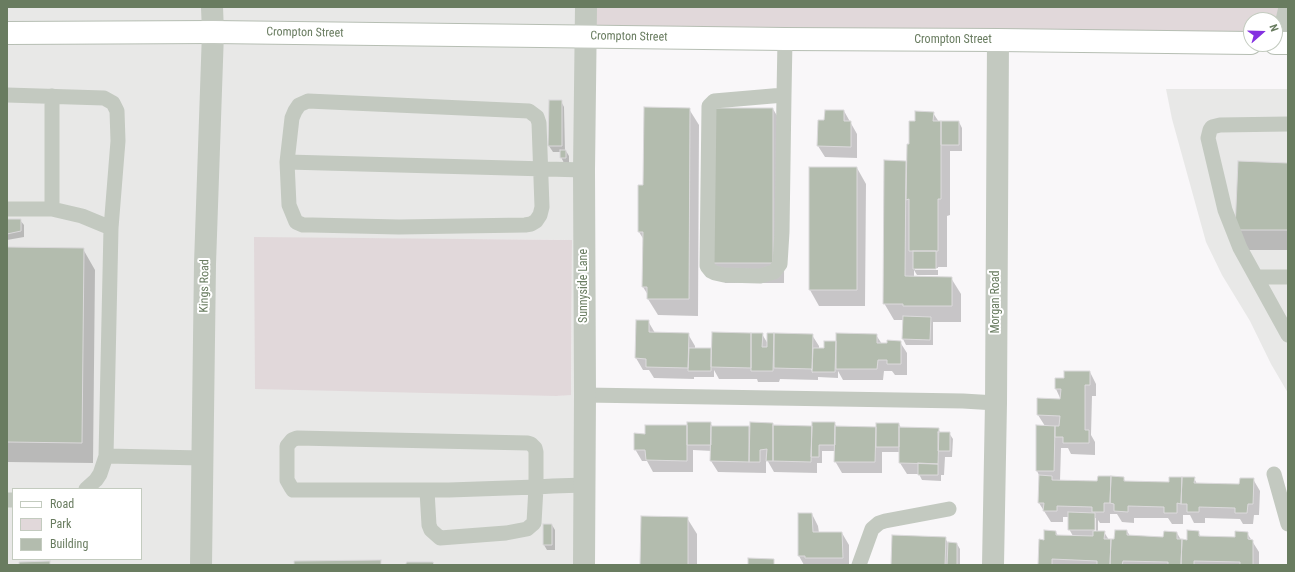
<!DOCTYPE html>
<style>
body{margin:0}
#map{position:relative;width:1295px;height:572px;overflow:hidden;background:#f9f7f9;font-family:"Roboto Condensed",sans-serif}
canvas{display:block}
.frame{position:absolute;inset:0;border:8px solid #697c60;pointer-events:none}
.legend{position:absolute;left:12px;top:488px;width:130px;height:72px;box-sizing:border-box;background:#fff;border:1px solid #c3cbbf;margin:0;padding:5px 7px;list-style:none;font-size:12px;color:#697c60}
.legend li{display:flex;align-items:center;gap:8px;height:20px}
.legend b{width:20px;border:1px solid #c3cbbf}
.north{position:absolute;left:1243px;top:12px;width:40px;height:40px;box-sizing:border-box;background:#fff;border:1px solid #c3cbbf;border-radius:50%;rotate:70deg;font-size:11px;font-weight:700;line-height:16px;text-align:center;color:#697c60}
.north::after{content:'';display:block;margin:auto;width:14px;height:18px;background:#8431e0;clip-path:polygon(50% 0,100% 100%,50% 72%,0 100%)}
</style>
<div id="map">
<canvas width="1295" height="572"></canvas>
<div class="frame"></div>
<ul class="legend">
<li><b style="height:5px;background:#fff"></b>Road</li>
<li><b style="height:11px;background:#e1d8da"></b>Park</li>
<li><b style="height:11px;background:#b3bcae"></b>Building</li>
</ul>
<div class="north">N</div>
</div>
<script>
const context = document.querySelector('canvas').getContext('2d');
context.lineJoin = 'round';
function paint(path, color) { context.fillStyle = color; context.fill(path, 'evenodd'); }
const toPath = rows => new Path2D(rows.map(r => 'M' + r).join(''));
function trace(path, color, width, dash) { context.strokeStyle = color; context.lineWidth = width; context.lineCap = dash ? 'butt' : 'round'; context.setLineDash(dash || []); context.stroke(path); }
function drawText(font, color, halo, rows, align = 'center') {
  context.font = font + ' "Roboto Condensed",sans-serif'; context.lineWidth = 4; context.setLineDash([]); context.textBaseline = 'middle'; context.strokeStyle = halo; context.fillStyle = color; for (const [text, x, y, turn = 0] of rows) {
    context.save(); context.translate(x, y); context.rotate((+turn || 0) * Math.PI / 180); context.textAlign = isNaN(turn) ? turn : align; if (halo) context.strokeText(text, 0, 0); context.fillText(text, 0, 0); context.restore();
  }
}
paint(toPath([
 [7,7,586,7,584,565,7,565],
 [254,238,572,240,571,394,557,396],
 [13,489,141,489,141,559,13,559],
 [1166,89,1288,89,1288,393,1271,364,1250,321,1222,275,1206,242,1172,119]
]), '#e8e8e7');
paint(toPath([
 [586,7,1288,7,1275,43,1275,20,1251,20,1251,42,586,36],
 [254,237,572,240,571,395,557,396,255,389]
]), '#e1d8da');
paint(toPath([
 [550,101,561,101,564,107,565,151,566,151,569,156,569,163,564,163,561,157,561,152,553,152,549,146],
 [689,109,699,125,698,316,658,315,648,299,648,295,643,287,644,240,639,232,644,186],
 [773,109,785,129,784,283,725,283,713,263],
 [844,111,857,134,857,158,825,157,818,146,825,121],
 [933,113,939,122,959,122,962,128,962,151,950,151,950,215,947,216,947,267,938,267,938,268,915,268,915,270,938,270,938,275,917,275,914,270,914,277,951,278,961,294,961,322,933,322,933,345,906,345,903,339,904,320,894,320,884,303,885,161,907,162,916,122],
 [1288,164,1288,250,1247,250,1236,230],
 [857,168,866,184,865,306,819,306,810,290],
 [7,220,20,220,24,225,24,237,7,240],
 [7,248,83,249,95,270,93,463,7,462],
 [648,321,655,333,688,334,695,346,695,349,711,349,712,352,762,334,768,344,768,334,812,335,819,346,819,349,825,349,825,342,837,342,876,335,882,344,900,342,907,353,907,375,895,375,892,371,884,371,883,380,843,380,838,371,838,378,818,377,818,380,780,379,779,382,758,382,757,379,719,379,714,370,714,377,694,377,694,379,654,378,649,370,643,370,636,358],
 [811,364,813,369,813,373,809,365],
 [1090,372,1096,384,1096,396,1092,396,1091,435,1095,442,1095,455,1071,454,1068,448,1061,448,1060,481,1098,482,1123,478,1126,482,1170,483,1194,478,1197,484,1240,485,1253,479,1260,491,1259,515,1254,515,1253,524,1243,524,1240,519,1205,518,1205,523,1194,523,1190,515,1183,515,1183,524,1172,524,1168,518,1134,518,1134,523,1122,522,1117,514,1110,514,1110,523,1100,523,1098,520,1098,532,1104,532,1109,540,1115,540,1127,531,1130,536,1164,538,1177,533,1181,540,1188,541,1198,532,1201,537,1236,538,1247,533,1259,552,1259,565,1039,565,1045,541,1056,532,1058,536,1073,536,1069,529,1069,517,1063,517,1063,522,1051,522,1039,503,1040,477,1037,471,1045,426,1038,415,1038,399,1061,400,1056,389,1065,379],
 [1094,518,1096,518,1096,535,1094,535],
 [710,423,713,427,750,427,772,424,774,426,813,427,834,423,837,427,877,428,899,424,901,428,938,429,941,433,949,433,953,439,952,457,945,457,944,475,941,475,941,481,922,480,919,474,907,474,900,463,900,452,882,452,882,473,842,473,835,461,836,451,822,451,822,463,817,463,817,473,774,472,766,458,766,473,718,472,711,461,712,451,693,450,693,472,653,472,647,461,642,461,635,449,646,435,686,426],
 [812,514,818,526,819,533,842,533,849,545,849,565,804,565,799,556],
 [687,518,697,534,697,565,641,565],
 [552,525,555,530,555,550,547,550,544,545],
 [945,538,948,543,957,544,960,549,960,565,892,565]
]), '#0003');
const building = toPath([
 [549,100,562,100,562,146,548,146,549,100],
 [644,107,690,108,689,299,647,299,647,287,642,287,643,232,638,232,638,185,643,185,644,107],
 [712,108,773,108,773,263,712,263,712,108],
 [825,110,844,110,844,121,851,121,851,147,817,146,818,120,824,120,825,110],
 [915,111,934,112,933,121,941,121,941,199,938,199,938,251,909,251,909,199,906,200,907,144,909,144,909,121,915,121,915,111],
 [941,121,959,121,959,145,941,145,941,121],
 [560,150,566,150,566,158,560,158,560,150],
 [884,160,906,161,905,276,952,277,952,306,903,306,903,304,883,304,884,160],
 [1238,161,1288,163,1288,230,1235,230,1238,161],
 [809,167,857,167,857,290,809,290,809,167],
 [7,219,21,219,21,231,7,234,7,219],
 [7,247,84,248,82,443,7,442,7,247],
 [913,251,936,251,936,269,913,269,913,251],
 [903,316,931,317,930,340,902,339,903,316],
 [636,320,649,320,649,332,689,333,688,368,646,367,646,359,635,358,636,320],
 [712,332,751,333,751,368,711,367,712,332],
 [751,333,763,333,762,347,767,347,767,333,774,333,773,371,751,371,751,333],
 [774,333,813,334,812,369,774,368,774,333],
 [836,333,877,334,877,343,887,343,887,340,901,341,901,364,887,364,887,360,878,360,877,369,836,369,836,333],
 [824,341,836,341,835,372,812,372,813,348,824,348,824,341],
 [689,348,711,348,711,371,688,371,689,348],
 [1064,371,1090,371,1090,385,1085,385,1085,430,1089,430,1089,443,1063,443,1063,437,1055,437,1055,426,1059,426,1060,416,1037,415,1037,398,1060,399,1061,389,1055,389,1055,378,1064,378,1064,371],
 [687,422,711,422,711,445,687,445,687,422],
 [750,422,773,423,773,461,766,461,767,449,760,450,760,462,749,462,750,422],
 [812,422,835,422,835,445,819,445,819,457,811,457,812,422],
 [876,423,899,423,899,447,876,447,876,423],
 [645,425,687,425,687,461,646,460,645,450,634,450,634,433,645,434,645,425],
 [773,425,812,426,811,462,773,461,773,425],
 [1036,425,1055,426,1054,471,1036,471,1036,425],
 [711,426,749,426,749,462,710,461,711,426],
 [835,426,876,427,875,462,834,462,835,426],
 [899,427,939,428,938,464,899,463,899,427],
 [938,432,950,432,950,451,938,451,938,432],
 [918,463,938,464,938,475,918,475,918,463],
 [1039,475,1052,476,1052,480,1097,481,1098,476,1111,476,1110,503,1104,503,1104,512,1092,512,1092,507,1057,506,1057,511,1043,511,1044,503,1038,503,1039,475],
 [1111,476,1124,477,1124,481,1169,482,1169,477,1182,477,1181,504,1177,503,1177,513,1164,513,1164,507,1128,506,1128,512,1114,511,1114,504,1110,503,1111,476],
 [1182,477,1195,477,1194,483,1239,484,1240,478,1254,478,1253,504,1248,504,1247,513,1235,513,1235,508,1199,507,1199,512,1187,512,1187,504,1181,504,1182,477],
 [1068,512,1095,513,1095,530,1068,530,1068,512],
 [798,513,812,513,813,532,842,532,843,558,805,558,805,556,798,556,798,513],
 [641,516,688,517,688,565,640,565,641,516],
 [543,524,552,524,552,545,543,545,543,524],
 [1044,530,1056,531,1056,535,1093,536,1093,531,1105,531,1104,539,1111,539,1110,565,1097,565,1097,561,1052,559,1052,565,1038,565,1039,539,1044,540,1044,530],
 [1115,530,1127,530,1127,535,1163,537,1164,531,1177,532,1177,539,1182,539,1181,565,1168,565,1168,562,1123,561,1122,565,1110,565,1111,539,1114,539,1115,530],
 [1187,530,1199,531,1199,536,1235,537,1235,531,1248,532,1248,539,1253,540,1253,565,1240,565,1240,562,1194,561,1194,565,1181,565,1182,539,1187,540,1187,530],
 [892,535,946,537,945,565,891,565,892,535],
 [948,542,957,543,957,565,947,565,948,542],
 [748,558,774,559,774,565,748,565,748,558],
 [381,560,381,565,294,565,294,561,381,560],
 [50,561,50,565,19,565,19,562,50,561],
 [407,562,433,562,434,565,405,565,407,562]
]);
paint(building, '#b3bcae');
trace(building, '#dbd9db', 1);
const secondary = toPath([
 [7,33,213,32,785,39,998,40,1251,43],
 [1275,43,1288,43]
]);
trace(secondary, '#b6beb3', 24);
trace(toPath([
 [1278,43,1286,7],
 [7,95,104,98,113,103,117,111,118,141,111,228],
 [784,95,714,101,709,106,707,266,711,271,715,273,724,275,760,276,774,272,780,264,782,232,784,95,785,39],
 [308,101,529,111,537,117,539,123,542,207,540,215,536,221,531,224,525,225,399,227,312,225,303,225,296,222,289,205,287,162,292,118,295,111,299,105,308,101],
 [1288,124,1220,125,1212,127,1210,130,1208,138,1225,210,1240,248,1288,335],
 [287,162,584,170],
 [7,209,52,209,52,96],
 [52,209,82,216,111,228,106,456,100,474,96,480,86,489],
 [1257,277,1288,277],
 [585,395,963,401,996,403],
 [106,456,203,458],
 [1274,474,1288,524],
 [427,491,429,525,431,530,440,538,506,533,527,529,534,523,536,487,536,452,535,448,531,444,528,443,297,438,292,440,287,446,287,480,291,487,293,490,449,490,536,487,553,486,585,485],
 [7,500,13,500],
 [859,565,872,529,879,523,885,521,949,509]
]), '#c3c9c0', 15);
trace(toPath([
 [201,565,205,264,213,32,212,7],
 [584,565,585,395,584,170,586,7],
 [993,565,996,403,998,40]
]), '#c3c9c0', 22);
trace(secondary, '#fff', 22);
drawText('12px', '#697c60', '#fff', [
 ["Crompton Street",305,33,1],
 ["Crompton Street",629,37,1],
 ["Crompton Street",953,40],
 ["Kings Road",205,286,-89],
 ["Sunnyside Lane",584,286,-90],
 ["Morgan Road",996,302,-90]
]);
</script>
